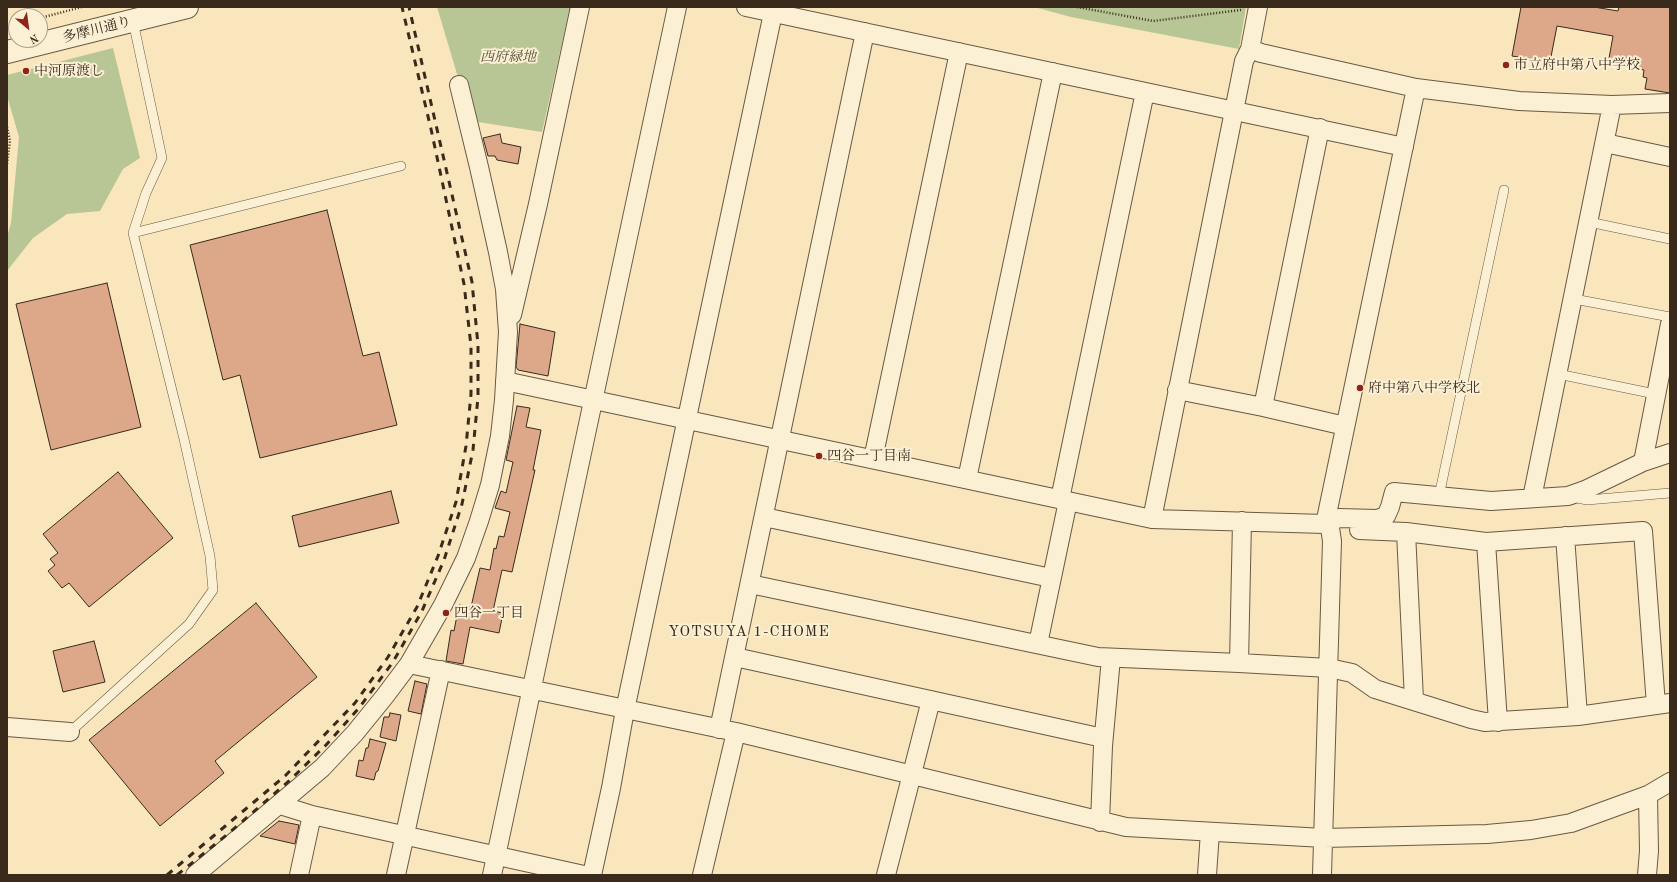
<!DOCTYPE html>
<meta charset="utf-8">
<style>
body{margin:0}
#map{position:relative;width:1677px;height:882px;overflow:hidden;background:#f9e6bd;font-family:"Old Standard TT",serif}
canvas{display:block}
.frame{position:absolute;inset:0;border:8px solid #392a1c;pointer-events:none}
.north{position:absolute;left:8px;top:8px;width:40px;height:40px;box-sizing:border-box;background:#fbefd4;border:1px solid #ada08a;border-radius:50%;rotate:151deg;font-size:11px;font-weight:700;line-height:16px;text-align:center;color:#392a1c}
.north::after{content:'';display:block;margin:auto;width:14px;height:18px;background:#8f2418;clip-path:polygon(50% 0,100% 100%,50% 72%,0 100%)}
</style>
<div id="map">
<canvas width="1677" height="882"></canvas>
<div class="frame"></div>
<div class="north">N</div>
</div>
<script>
const context = document.querySelector('canvas').getContext('2d');
context.lineJoin = 'round';
function paint(path, color) { context.fillStyle = color; context.fill(path, 'evenodd'); }
const toPath = rows => new Path2D(rows.map(r => 'M' + r).join(''));
function trace(path, color, width, dash) { context.strokeStyle = color; context.lineWidth = width; context.lineCap = dash ? 'butt' : 'round'; context.setLineDash(dash || []); context.stroke(path); }
function drawText(font, color, halo, rows, align = 'center') {
  context.font = font + ' "Old Standard TT","Noto Serif JP",serif'; context.lineWidth = 4; context.setLineDash([]); context.textBaseline = 'middle'; context.strokeStyle = halo; context.fillStyle = color; for (const [text, x, y, turn = 0] of rows) {
    context.save(); context.translate(x, y); context.rotate((+turn || 0) * Math.PI / 180); context.textAlign = isNaN(turn) ? turn : align; if (halo) context.strokeText(text, 0, 0); context.fillText(text, 0, 0); context.restore();
  }
}
paint(toPath([
 [437,7,572,7,569,12,542,132,478,122,467,85,457,74],
 [1034,7,1246,7,1239,49,1071,17],
 [113,48,140,158,123,169,100,211,67,214,33,238,7,271,7,237,11,223,19,137,7,96,7,75]
]), '#b8c695');
const building = toPath([
 [1521,7,1594,7,1618,11,1619,7,1670,7,1670,93,1645,89,1647,78,1643,77,1644,70,1608,64,1613,36,1557,26,1550,62,1512,56,1521,7],
 [500,134,502,143,521,147,518,164,497,160,495,156,488,156,483,138,500,134],
 [327,210,363,356,379,352,397,425,260,458,240,375,223,380,190,245,327,210],
 [107,283,141,427,51,450,16,304,107,283],
 [520,324,555,332,548,376,518,370,516,367,520,324],
 [517,406,530,408,526,427,541,430,533,470,535,470,512,572,502,570,493,611,503,613,499,633,470,627,463,664,446,661,451,630,454,631,459,605,471,607,480,568,490,570,494,548,496,549,499,536,504,537,510,512,495,508,501,491,506,493,513,462,506,460,517,406],
 [118,472,173,538,89,607,69,583,62,588,48,571,55,565,50,559,58,553,43,534,118,472],
 [391,491,399,523,299,547,292,516,391,491],
 [256,603,317,677,215,761,224,773,160,826,89,740,256,603],
 [94,641,105,682,63,692,53,651,94,641],
 [415,681,427,684,421,714,408,711,415,681],
 [390,713,401,715,396,741,380,737,384,717,389,717,390,713],
 [370,739,386,743,378,771,376,772,374,780,356,776,359,760,363,761,366,748,368,748,370,739],
 [279,821,299,825,295,844,260,836,279,821]
]);
paint(building, '#dda789');
trace(building, '#392a1c', 1);
const service = toPath([
 [1589,222,1670,239],
 [133,233,401,166],
 [1574,299,1670,317],
 [1558,374,1655,394],
 [1439,496,1504,190],
 [1573,497,1587,500,1670,493],
 [70,732,189,624,213,590,210,556,184,439,133,233,146,193,162,158,133,21]
]);
const minor = toPath([
 [746,7,1404,147],
 [1250,49,1261,53,1416,88,1519,101,1612,105,1670,103],
 [1605,143,1670,157],
 [512,315,538,204,580,7],
 [505,381,1152,519,1325,524,1339,518,1377,519,1386,516,1390,507,1394,492,1491,501,1568,496,1585,490,1643,462,1670,453],
 [1177,390,1263,407,1345,426],
 [1263,407,1320,128],
 [873,459,959,52],
 [1643,462,1670,324],
 [967,479,1053,72],
 [1532,498,1612,105],
 [1060,499,1145,92],
 [764,517,1051,578],
 [1152,519,1234,111,1244,61,1250,49,1258,7],
 [1325,524,1416,88],
 [1359,530,1406,532,1486,542,1643,531,1656,705],
 [1406,532,1414,700],
 [1565,536,1578,716],
 [1486,542,1498,722],
 [750,584,1098,657,1239,663,1329,668,1352,673,1375,689,1471,719,1485,722,1578,716,1670,703],
 [1038,644,1068,501],
 [735,657,1103,738],
 [1239,663,1242,521],
 [409,664,736,732,1126,827,1324,838,1487,834,1531,830,1571,823,1648,795],
 [7,727,70,732],
 [719,729,865,32],
 [280,805,312,815,584,875],
 [1100,822,1103,746,1111,658],
 [195,875,322,768,355,733,385,696,409,664,443,605,466,558,479,521,490,485,500,436,504,400,508,332,505,289,498,252,479,167,459,85],
 [299,875,312,815],
 [396,875,441,670],
 [492,875,677,7],
 [592,875,611,788,625,710,773,13],
 [702,875,736,732],
 [886,875,931,700],
 [1207,875,1210,832],
 [1322,875,1332,541,1330,528,1325,524],
 [1647,875,1649,851,1648,795,1670,782]
]);
const tertiary = toPath([
 [7,52,187,7]
]);
trace(service, '#695944', 10);
trace(minor, '#695944', 20);
trace(tertiary, '#695944', 24);
trace(toPath([
 [1077,7,1153,21,1241,10],
 [40,18,82,7],
 [7,26,16,24],
 [7,127,10,141,7,164]
]), '#392a1c', 2.5, [1, 2]);
trace(service, '#fbefd4', 9);
trace(minor, '#fbefd4', 18);
trace(tertiary, '#fbefd4', 22);
trace(toPath([
 [167,875,285,776,355,703,388,657,417,607,438,556,456,502,466,446,471,394,471,346,464,284,431,129,402,7],
 [177,875,229,833,289,781,326,745,359,708,393,662,422,611,444,560,462,504,473,450,478,397,478,345,472,282,409,7]
]), '#392a1c', 3, [7, 7]);
for (const [x, y, r, color] of [
 [1506,65,4,"#8f2418"],
 [26,71,4,"#8f2418"],
 [1360,388,4,"#8f2418"],
 [819,456,4,"#8f2418"],
 [446,613,4,"#8f2418"]
]) { const dot = new Path2D(); dot.arc(x, y, r, 0, 2 * Math.PI); context.fillStyle = color; context.fill(dot); trace(dot, '#fbefd4', 1.5); }
drawText('14px', '#392a1c', '#fbefd4', [
 ["多摩川通り",97,30,-14]
]);
drawText('italic 14px', '#59513a', '#fbefd4', [
 ["西府緑地",508,57]
]);
drawText('14px', '#392a1c', '#fbefd4', [
 ["市立府中第八中学校",1514,65],
 ["中河原渡し",34,71],
 ["府中第八中学校北",1368,388],
 ["四谷一丁目南",827,456],
 ["四谷一丁目",454,613]
], 'left');
context.letterSpacing = '1px';
drawText('15px', '#392a1c', '#fbefd4', [
 ["YOTSUYA 1-CHOME",749,632]
]);
context.letterSpacing = '0px';
</script>
